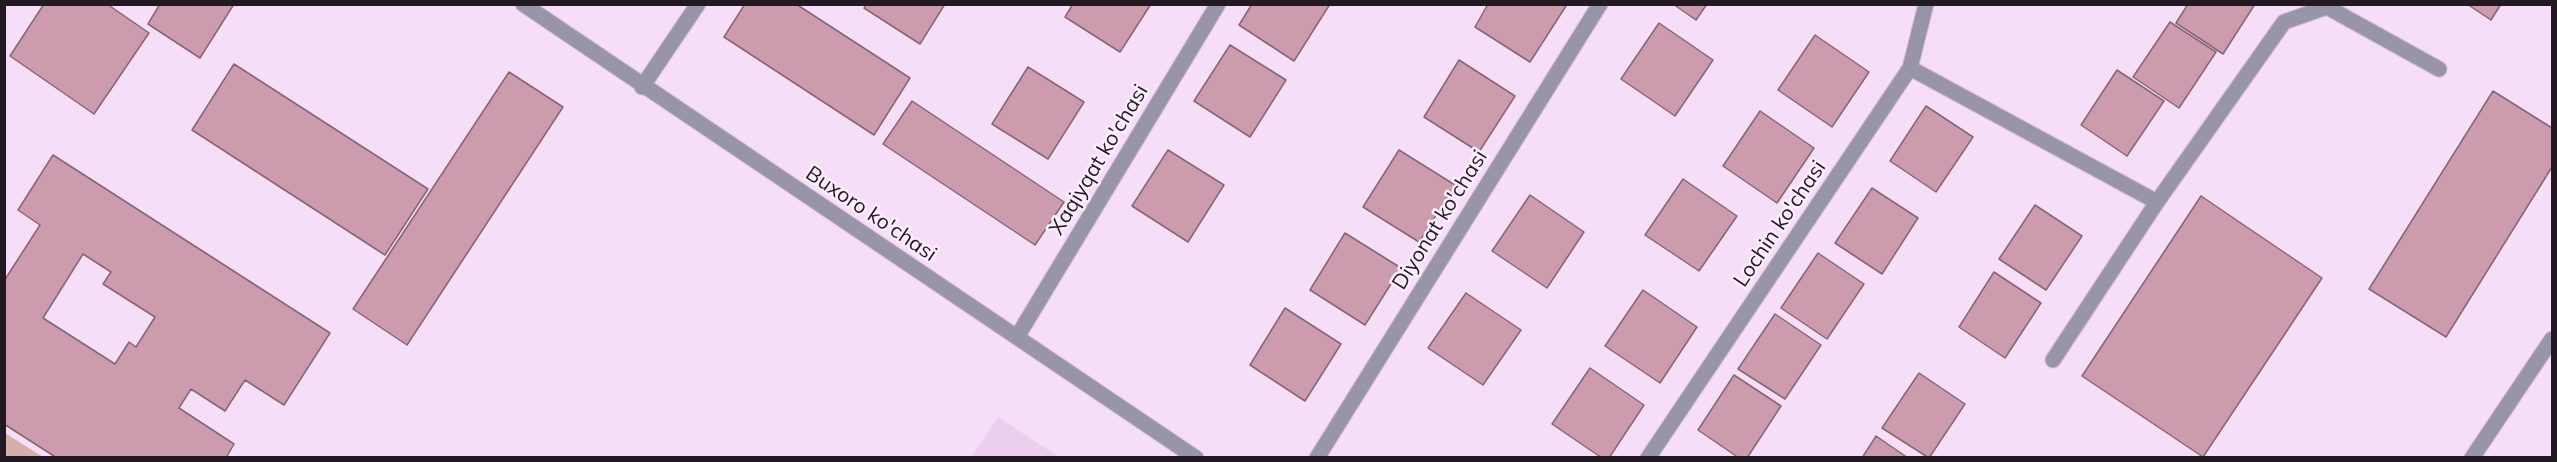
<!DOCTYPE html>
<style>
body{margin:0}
#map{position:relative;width:2557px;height:462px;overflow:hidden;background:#f6ddf8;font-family:Mulish,sans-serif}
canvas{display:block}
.frame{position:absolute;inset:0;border:6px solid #221922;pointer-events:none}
</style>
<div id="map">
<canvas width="2557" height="462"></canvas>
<div class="frame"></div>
</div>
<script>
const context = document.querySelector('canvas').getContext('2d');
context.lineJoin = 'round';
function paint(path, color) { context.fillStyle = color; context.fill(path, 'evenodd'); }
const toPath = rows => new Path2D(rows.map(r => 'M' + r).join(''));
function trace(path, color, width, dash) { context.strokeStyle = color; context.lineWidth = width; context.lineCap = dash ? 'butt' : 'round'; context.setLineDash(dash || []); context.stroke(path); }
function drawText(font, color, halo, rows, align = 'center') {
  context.font = font + ' Mulish,sans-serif'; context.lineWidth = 5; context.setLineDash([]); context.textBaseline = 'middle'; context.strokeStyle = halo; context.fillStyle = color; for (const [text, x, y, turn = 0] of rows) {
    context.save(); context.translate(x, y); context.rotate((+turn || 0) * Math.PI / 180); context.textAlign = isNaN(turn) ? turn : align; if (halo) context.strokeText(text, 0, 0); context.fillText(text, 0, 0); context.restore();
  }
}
paint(toPath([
 [998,417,1059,457,971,457]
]), '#ecceef');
paint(toPath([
 [5,433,43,457,5,457]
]), '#d5b0ab');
const building = toPath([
 [44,4,107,4,149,33,94,114,10,56,44,4],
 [160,4,234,4,200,58,148,24,160,4],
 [745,4,796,4,910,78,874,135,724,37,745,4],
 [866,4,945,4,920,44,864,8,866,4],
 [1073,4,1151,4,1120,52,1065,17,1073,4],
 [1252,4,1330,4,1294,61,1239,25,1252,4],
 [1488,4,1564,4,1566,6,1530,62,1475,27,1488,4],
 [1673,4,1707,4,1696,20,1673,4],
 [2188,4,2255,4,2223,54,2176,23,2188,4],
 [2467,4,2501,4,2491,20,2467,4],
 [2170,22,2216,52,2179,108,2133,77,2170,22],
 [1659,23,1713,60,1675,116,1621,79,1659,23],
 [1815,35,1869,72,1832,127,1778,90,1815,35],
 [1230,45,1286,80,1250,137,1194,101,1230,45],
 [1459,60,1515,96,1479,152,1424,117,1459,60],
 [234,64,428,189,385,255,192,130,234,64],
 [1028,67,1084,102,1048,159,992,124,1028,67],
 [2117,70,2164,101,2127,156,2081,125,2117,70],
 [509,72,563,107,407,345,353,309,509,72],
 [2493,91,2552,128,2552,167,2446,337,2369,289,2493,91],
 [912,101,1064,202,1035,245,883,144,912,101],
 [1926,106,1973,137,1936,192,1890,161,1926,106],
 [1760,111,1814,148,1777,203,1723,166,1760,111],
 [1168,150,1224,185,1188,242,1132,206,1168,150],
 [1399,150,1455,185,1419,242,1363,207,1399,150],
 [53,155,330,333,284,405,245,380,225,411,191,389,179,408,234,444,226,458,57,458,4,424,4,281,40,225,18,210,53,155],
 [83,254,111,272,103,284,155,317,136,347,129,342,115,364,43,318,83,254],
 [1683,179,1737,216,1699,271,1645,235,1683,179],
 [1872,188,1918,218,1882,274,1835,243,1872,188],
 [1530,195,1584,232,1547,288,1492,251,1530,195],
 [2201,196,2322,278,2203,457,2082,376,2201,196],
 [2035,205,2082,236,2046,290,1999,259,2035,205],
 [1345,233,1401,268,1365,325,1310,290,1345,233],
 [1818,253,1864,284,1827,339,1781,308,1818,253],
 [1994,272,2041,303,2005,358,1959,327,1994,272],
 [1643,290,1697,327,1660,383,1605,346,1643,290],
 [1466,293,1521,330,1483,385,1428,348,1466,293],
 [1285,308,1341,344,1305,401,1250,365,1285,308],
 [1775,314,1821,345,1785,399,1738,369,1775,314],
 [1590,368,1644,405,1609,458,1602,458,1552,424,1590,368],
 [1919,373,1965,404,1929,458,1882,428,1919,373],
 [1734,375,1781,406,1747,458,1739,458,1698,430,1734,375],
 [1876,436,1908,458,1862,458,1876,436]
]);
paint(building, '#cc9bad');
trace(building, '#866672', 1.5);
const minor = toPath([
 [523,4,1196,458],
 [1910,68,2157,202],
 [642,87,698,4],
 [1017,337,1218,4],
 [2053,360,2157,202,2284,22,2327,7,2439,69],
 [1317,458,1600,4],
 [1648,458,1910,68,1926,4],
 [2472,458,2552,339]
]);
trace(minor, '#d0bad1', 17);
trace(minor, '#9895a9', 15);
drawText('21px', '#221922', '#fdeefe', [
 ["Xaqiyqat ko'chasi",1099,160,-59],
 ["Buxoro ko'chasi",871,214,34],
 ["Diyonat ko'chasi",1440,220,-58],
 ["Lochin ko'chasi",1780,224,-56]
]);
</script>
